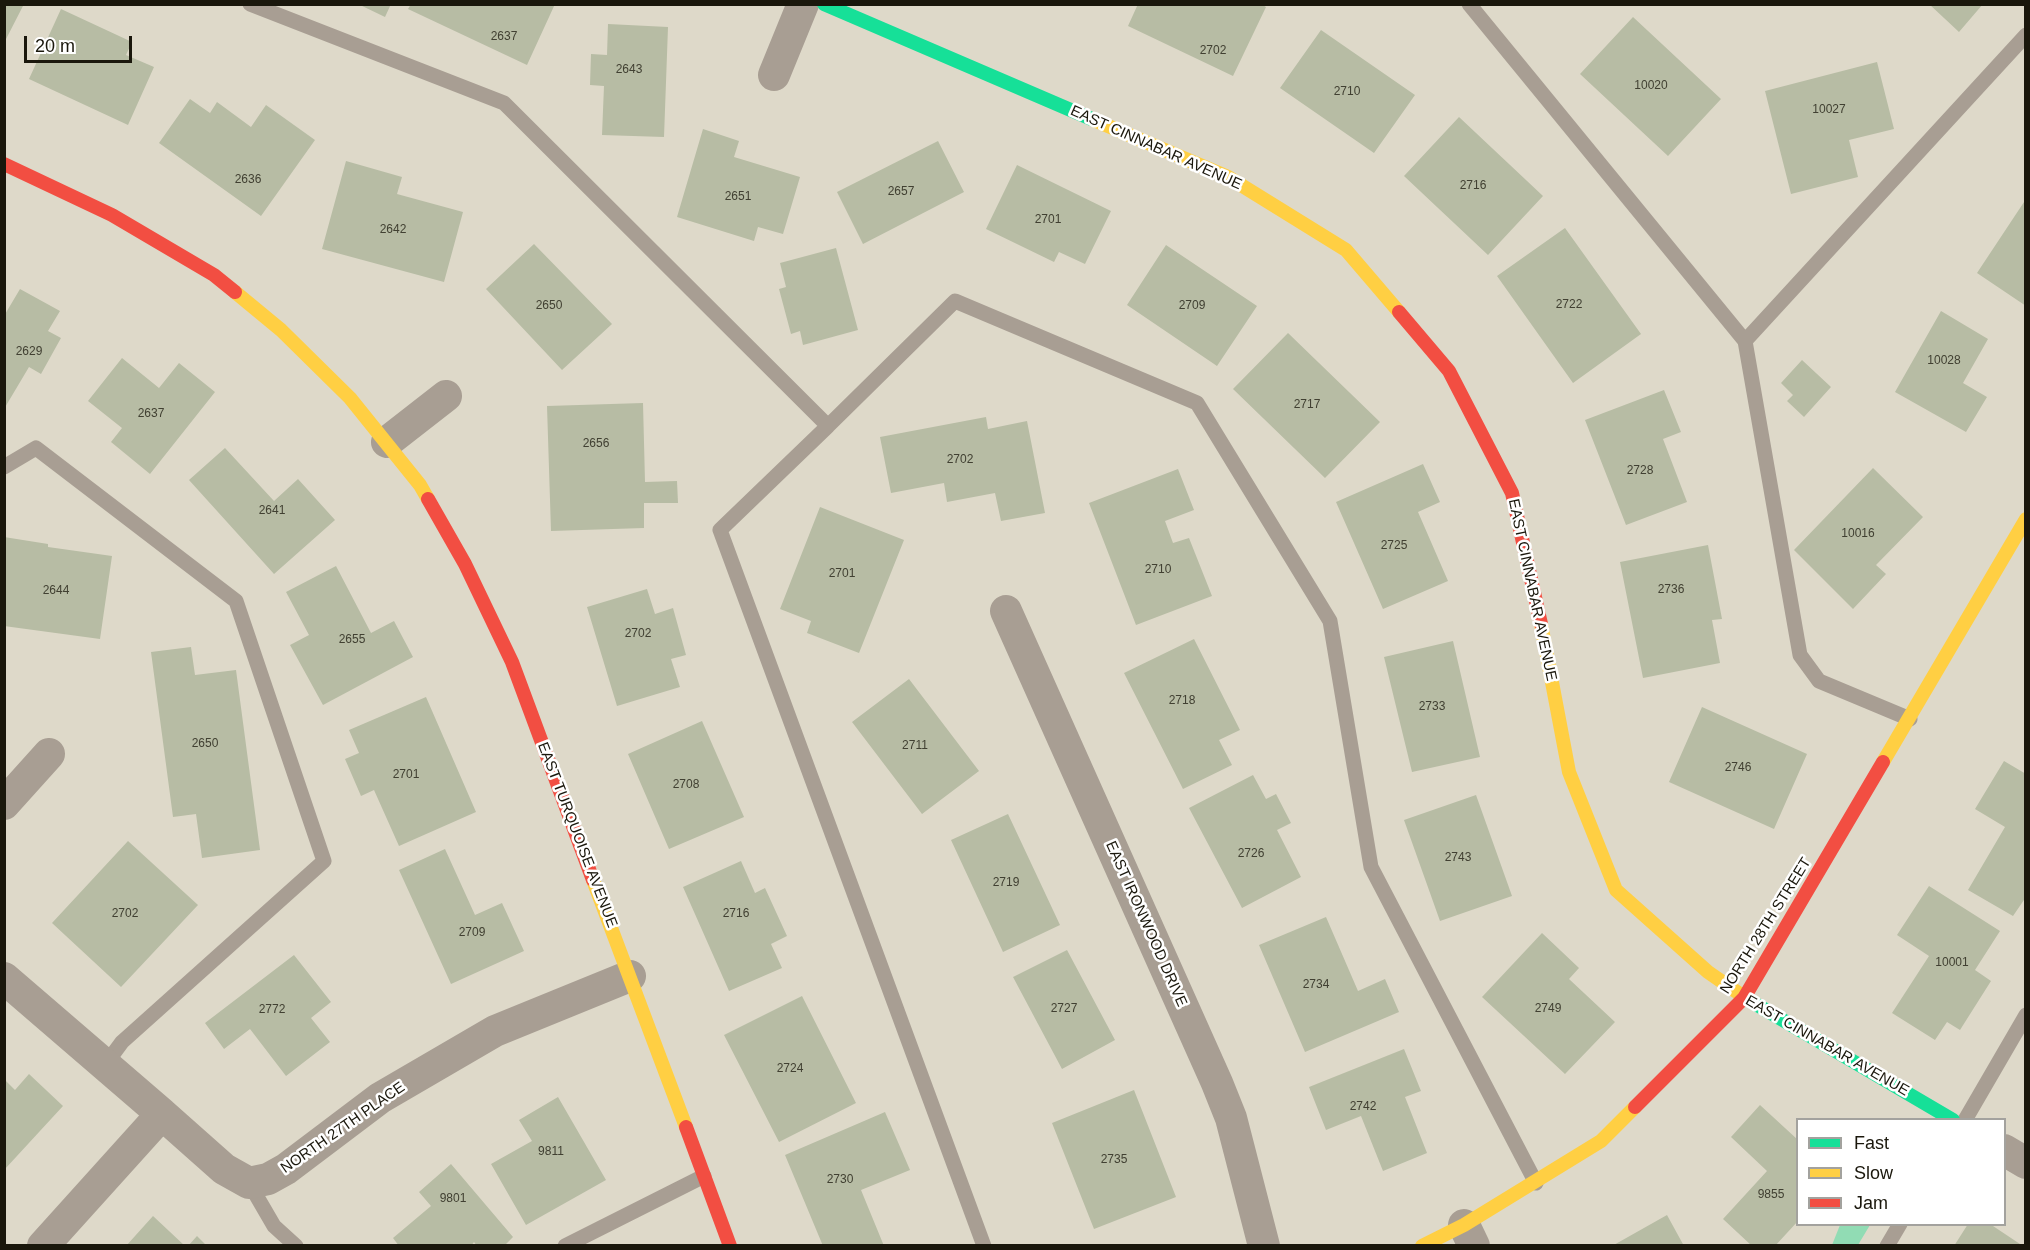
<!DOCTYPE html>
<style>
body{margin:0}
#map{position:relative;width:2030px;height:1250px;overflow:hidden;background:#ded9c9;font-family:Helvetica,sans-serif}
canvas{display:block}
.frame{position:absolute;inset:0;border:6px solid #1a170c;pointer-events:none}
.legend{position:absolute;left:1796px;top:1118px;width:210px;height:108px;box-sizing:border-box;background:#fff;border:2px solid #a3a29e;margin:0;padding:8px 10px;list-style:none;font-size:18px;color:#1a170c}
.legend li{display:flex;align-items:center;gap:12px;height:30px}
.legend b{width:30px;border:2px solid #a3a29e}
.scale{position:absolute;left:24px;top:36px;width:108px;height:27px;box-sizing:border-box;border:3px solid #1a170c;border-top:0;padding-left:8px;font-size:18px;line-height:21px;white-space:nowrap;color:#1a170c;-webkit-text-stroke:4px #fff;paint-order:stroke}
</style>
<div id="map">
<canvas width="2030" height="1250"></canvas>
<div class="frame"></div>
<ul class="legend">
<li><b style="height:8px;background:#16e098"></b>Fast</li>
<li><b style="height:8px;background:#ffcf43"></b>Slow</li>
<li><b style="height:8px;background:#f24e42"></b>Jam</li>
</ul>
<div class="scale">20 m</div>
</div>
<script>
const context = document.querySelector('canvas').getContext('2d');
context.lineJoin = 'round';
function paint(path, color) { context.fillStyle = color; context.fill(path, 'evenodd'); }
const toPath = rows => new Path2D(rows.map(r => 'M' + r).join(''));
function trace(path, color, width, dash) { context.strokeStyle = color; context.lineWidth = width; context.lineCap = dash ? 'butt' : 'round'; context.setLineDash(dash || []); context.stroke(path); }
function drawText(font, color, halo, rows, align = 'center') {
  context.font = font + ' Helvetica,sans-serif'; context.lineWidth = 5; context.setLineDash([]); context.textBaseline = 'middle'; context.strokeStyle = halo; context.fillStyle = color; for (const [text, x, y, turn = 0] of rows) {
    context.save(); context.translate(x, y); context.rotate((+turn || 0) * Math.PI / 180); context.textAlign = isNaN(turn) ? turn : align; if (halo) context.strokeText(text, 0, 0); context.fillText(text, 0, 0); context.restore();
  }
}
paint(toPath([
 [1840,1225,1840,1224,1870,1225,1858,1245,1832,1245]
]), '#91dcb4');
paint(toPath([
 [4,4,24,4,4,43],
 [358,4,391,4,385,17],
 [411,4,555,4,527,65,408,9],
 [1138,4,1261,4,1266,7,1233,76,1128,26],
 [1929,4,1983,4,1959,32],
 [61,9,132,42,126,55,154,67,128,125,29,79],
 [1633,17,1721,99,1668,156,1580,74],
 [608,24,668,27,664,137,602,135,604,86,590,85,591,54,607,55],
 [1321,30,1415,95,1374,153,1280,88],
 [1877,62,1894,129,1849,140,1858,177,1791,194,1765,91],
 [190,99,210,113,217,102,251,127,266,105,315,140,261,216,159,143],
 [1459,117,1543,196,1488,255,1404,176],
 [703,129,739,141,734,157,800,177,783,234,758,227,754,241,677,217],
 [938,141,964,192,863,244,837,192],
 [346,161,402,177,397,194,463,212,444,282,322,249],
 [1017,165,1111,211,1085,264,1059,252,1054,262,986,229],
 [2026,199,2026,306,1977,273],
 [1565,228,1641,334,1573,383,1497,276],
 [534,244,612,324,562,370,486,289],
 [1166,245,1257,306,1217,366,1127,305],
 [836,248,858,330,803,345,800,331,791,334,779,289,786,287,780,263],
 [20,289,60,311,48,331,61,338,41,374,29,367,4,409,4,316],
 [1941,311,1988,339,1963,383,1987,397,1966,432,1895,392],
 [1288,333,1380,422,1325,478,1233,389],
 [122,358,159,388,179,363,215,392,150,474,111,442,122,428,88,401],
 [1802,360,1831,387,1804,417,1787,401,1793,395,1781,383],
 [1664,390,1681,432,1663,439,1687,502,1626,525,1585,420],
 [643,403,645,482,677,481,678,503,644,503,644,528,551,531,547,406],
 [986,417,988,429,1027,421,1045,513,1001,521,995,493,947,502,944,483,891,493,880,437],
 [225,448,274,501,298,479,335,520,274,574,189,480],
 [1423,464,1440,502,1418,512,1448,581,1383,609,1336,502],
 [1873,468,1923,517,1876,565,1886,574,1853,609,1794,550],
 [1178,469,1194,510,1165,521,1173,543,1189,538,1212,596,1136,625,1089,503],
 [820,507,904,540,859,653,807,633,811,621,780,609],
 [4,537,48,544,48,547,112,556,100,639,4,626],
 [1708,545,1722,619,1712,620,1720,663,1643,678,1620,562],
 [336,566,371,633,394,621,413,657,323,705,290,645,309,635,286,592],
 [647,589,655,614,673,608,686,655,671,659,680,687,617,706,587,607],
 [1194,639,1240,730,1219,740,1232,765,1183,789,1124,673],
 [1453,641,1480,757,1412,772,1384,657],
 [191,647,195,675,236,670,260,850,202,858,196,814,173,817,151,652],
 [909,679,979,771,922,814,852,722],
 [426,697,476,812,399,846,374,790,361,796,345,759,359,753,349,730],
 [1702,707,1807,754,1774,829,1669,782],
 [702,721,744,817,669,849,628,754],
 [2004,761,2026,774,2026,897,2013,916,1968,890,2005,827,1975,809],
 [1253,775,1266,799,1276,794,1291,823,1277,830,1301,877,1242,908,1189,808],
 [1476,795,1512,896,1440,921,1404,820],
 [1008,814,1060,925,1003,952,951,840],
 [128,841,198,905,121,987,52,923],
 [445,849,475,915,502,903,524,951,451,984,399,870],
 [741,861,755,893,765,888,787,936,771,944,782,968,729,991,683,887],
 [1929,886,2000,931,1975,970,1991,981,1960,1030,1947,1022,1935,1040,1892,1013,1929,956,1897,935],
 [1326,917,1358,991,1385,979,1399,1012,1305,1052,1259,945],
 [1542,933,1579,968,1569,979,1615,1022,1565,1074,1482,997],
 [1067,950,1115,1040,1062,1069,1013,977],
 [294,955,331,1002,311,1018,330,1042,286,1076,250,1029,224,1049,205,1023],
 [802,996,856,1103,779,1142,724,1035],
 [1404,1049,1421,1091,1405,1097,1427,1153,1383,1171,1361,1116,1326,1130,1309,1087],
 [29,1074,63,1106,5,1169,5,1080,15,1090],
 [1134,1090,1176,1197,1094,1229,1052,1123],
 [558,1097,606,1180,526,1225,491,1164,532,1141,519,1120],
 [1760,1105,1798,1140,1798,1221,1775,1246,1752,1246,1723,1219,1767,1171,1731,1137],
 [885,1112,910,1170,861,1190,884,1246,823,1246,785,1155],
 [451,1164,513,1237,504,1246,477,1246,474,1242,471,1246,399,1246,393,1238,431,1206,419,1192],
 [1667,1215,1684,1246,1612,1246],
 [153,1216,185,1246,126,1246],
 [1968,1224,1990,1224,2023,1246,1954,1246],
 [197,1236,207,1246,188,1246]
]), '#b7bca4');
trace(toPath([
 [250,4,504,103,828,426,720,530,984,1246],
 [1469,4,1745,341,1800,655,1819,681,1910,719],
 [1745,341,2026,35],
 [828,426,955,301,1197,403,1330,621,1371,867,1536,1183],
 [4,467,36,448,236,601,324,861,122,1042,105,1065],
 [1965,1120,2026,1015],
 [249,1183,274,1226,296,1246],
 [565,1246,704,1176],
 [1887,1246,1900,1224]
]), '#a89e93', 15);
trace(toPath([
 [774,75,803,4],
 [387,442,446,396],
 [1006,611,1217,1083,1231,1118,1264,1246],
 [4,804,49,754],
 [4,978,162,1114],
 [2004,1150,2026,1163],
 [1464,1225,1474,1246],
 [43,1246,162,1114,224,1169,249,1183,268,1179,286,1169,380,1098,495,1031,630,976]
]), '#a89e93', 32);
trace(toPath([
 [824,4,1094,120],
 [1747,999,1953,1120]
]), '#16e098', 14);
trace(toPath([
 [1094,120,1228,177,1346,250,1399,312],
 [235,292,281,330,350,398,420,485,428,499],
 [1541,624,1569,772,1616,890,1708,972,1747,999],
 [1883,762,2026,519],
 [593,880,686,1127],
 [1422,1246,1464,1225,1601,1141,1635,1107]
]), '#ffcf43', 14);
trace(toPath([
 [4,164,112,215,214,275,235,292],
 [1399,312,1449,371,1512,493,1541,624],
 [428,499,465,564,512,662,593,880],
 [1635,1107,1744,998,1883,762],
 [686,1127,730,1246]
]), '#f24e42', 14);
drawText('12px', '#414032', null, [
 ["2637",504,37],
 ["2702",1213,51],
 ["2643",629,70],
 ["10020",1651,86],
 ["2710",1347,92],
 ["10027",1829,110],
 ["2636",248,180],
 ["2716",1473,186],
 ["2657",901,192],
 ["2651",738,197],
 ["2701",1048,220],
 ["2642",393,230],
 ["2722",1569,305],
 ["2650",549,306],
 ["2709",1192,306],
 ["2629",29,352],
 ["10028",1944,361],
 ["2717",1307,405],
 ["2637",151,414],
 ["2656",596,444],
 ["2702",960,460],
 ["2728",1640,471],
 ["2641",272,511],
 ["10016",1858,534],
 ["2725",1394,546],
 ["2710",1158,570],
 ["2701",842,574],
 ["2736",1671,590],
 ["2644",56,591],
 ["2702",638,634],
 ["2655",352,640],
 ["2718",1182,701],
 ["2733",1432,707],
 ["2650",205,744],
 ["2711",915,746],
 ["2746",1738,768],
 ["2701",406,775],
 ["2708",686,785],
 ["2726",1251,854],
 ["2743",1458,858],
 ["2719",1006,883],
 ["2702",125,914],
 ["2716",736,914],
 ["2709",472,933],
 ["10001",1952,963],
 ["2734",1316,985],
 ["2727",1064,1009],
 ["2749",1548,1009],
 ["2772",272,1010],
 ["2724",790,1069],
 ["2742",1363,1107],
 ["9811",551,1152],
 ["2735",1114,1160],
 ["2730",840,1180],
 ["9855",1771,1195],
 ["9801",453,1199]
]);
drawText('15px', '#1a170c', '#fff', [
 ["EAST CINNABAR AVENUE",1156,148,24],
 ["EAST CINNABAR AVENUE",1532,590,78],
 ["EAST TURQUOISE AVENUE",577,835,69],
 ["EAST IRONWOOD DRIVE",1146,924,66],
 ["NORTH 28TH STREET",1766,926,-58],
 ["EAST CINNABAR AVENUE",1827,1046,30],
 ["NORTH 27TH PLACE",343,1128,-35]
]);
</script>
